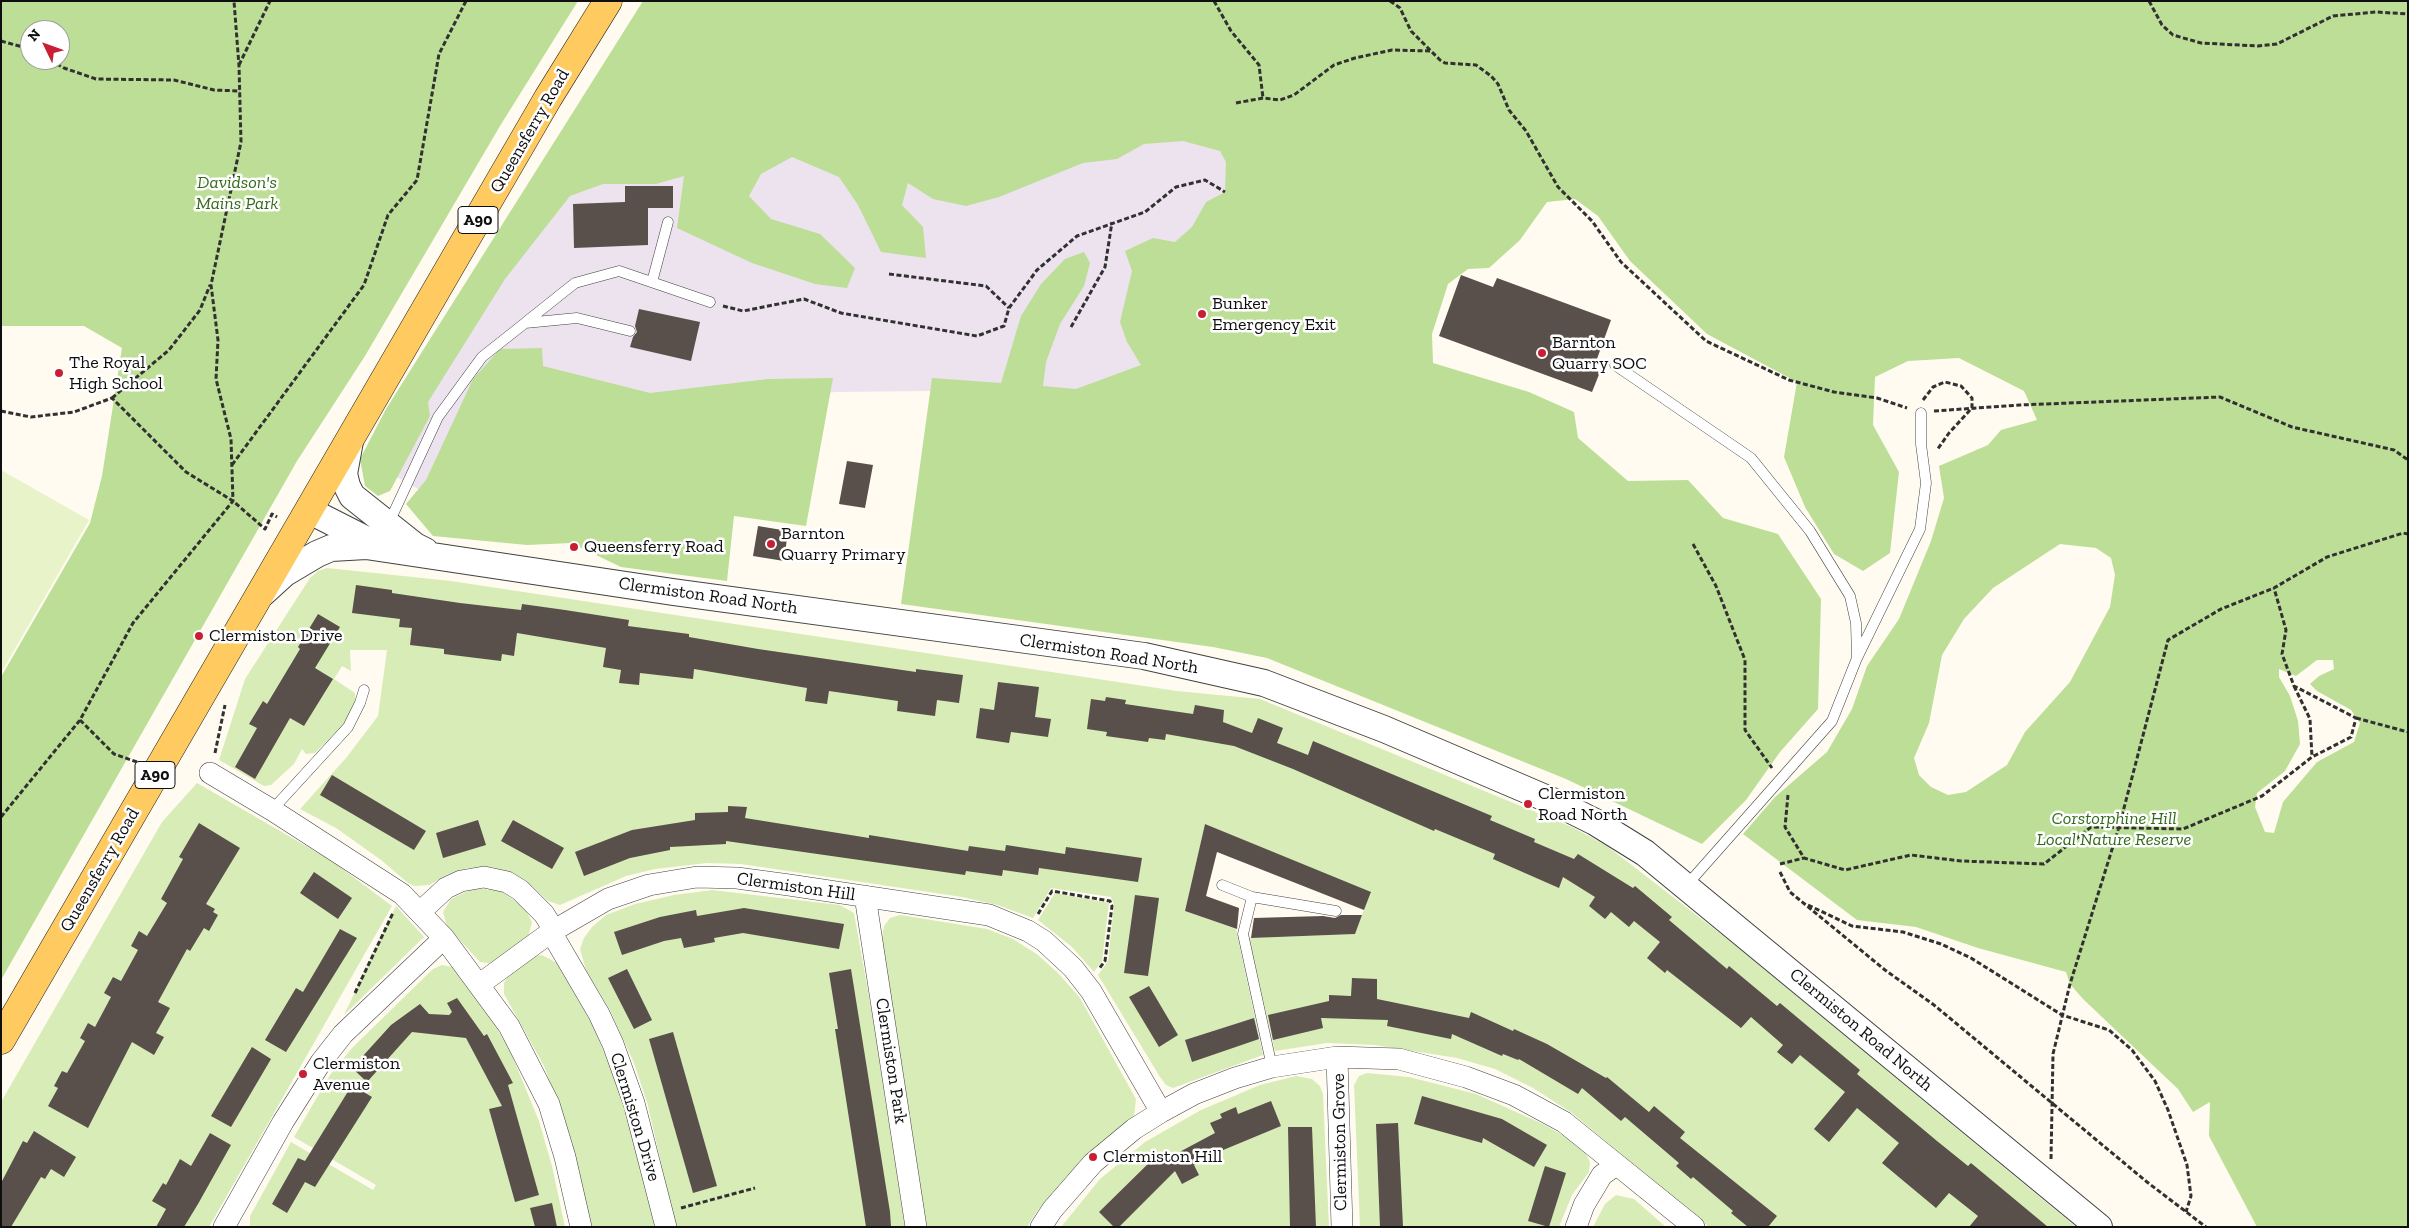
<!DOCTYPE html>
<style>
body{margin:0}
#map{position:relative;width:2409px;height:1228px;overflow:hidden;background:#fffbf1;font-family:"Zilla Slab",serif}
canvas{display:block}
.frame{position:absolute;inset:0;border:2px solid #0f0f0f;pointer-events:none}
.north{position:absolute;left:20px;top:20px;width:50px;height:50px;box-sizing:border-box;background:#fff;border:1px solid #9f9f9f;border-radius:50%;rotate:312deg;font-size:14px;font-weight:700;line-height:20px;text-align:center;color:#0f0f0f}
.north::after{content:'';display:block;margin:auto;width:18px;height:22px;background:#c81f35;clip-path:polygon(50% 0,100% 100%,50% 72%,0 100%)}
</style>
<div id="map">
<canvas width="2409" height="1228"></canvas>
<div class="frame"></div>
<div class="north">N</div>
</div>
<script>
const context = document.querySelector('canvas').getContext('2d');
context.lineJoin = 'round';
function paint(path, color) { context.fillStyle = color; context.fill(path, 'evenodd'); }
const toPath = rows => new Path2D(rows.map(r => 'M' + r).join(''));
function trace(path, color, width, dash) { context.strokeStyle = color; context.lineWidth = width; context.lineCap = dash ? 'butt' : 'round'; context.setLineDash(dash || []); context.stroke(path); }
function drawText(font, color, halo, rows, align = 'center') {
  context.font = font + ' "Zilla Slab",serif'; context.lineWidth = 5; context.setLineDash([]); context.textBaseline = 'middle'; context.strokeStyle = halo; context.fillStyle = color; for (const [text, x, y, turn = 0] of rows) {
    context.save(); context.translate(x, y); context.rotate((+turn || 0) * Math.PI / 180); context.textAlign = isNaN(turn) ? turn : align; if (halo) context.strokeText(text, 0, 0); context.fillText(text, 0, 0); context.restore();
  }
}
paint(toPath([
 [576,109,1077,125,1243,150,1137,429,932,391,836,392,665,409,434,498,373,464]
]), '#ece3ee');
paint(toPath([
 [327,568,451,581,1177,691,1260,699,1572,827,1607,846,1735,945,2076,1227,1709,1227,1572,1113,1533,1088,1495,1069,1457,1058,1375,1045,1327,1043,1275,1051,1249,938,1354,934,1371,893,1205,824,1185,911,1236,929,1263,1055,1173,1088,1166,1085,1160,1077,1098,975,1108,961,1114,905,1111,897,1051,888,1033,918,997,905,962,897,741,864,707,863,655,869,626,876,560,905,548,901,525,880,492,867,468,868,447,875,429,885,415,886,408,883,381,860,336,828,300,809,346,758,378,716,387,650,350,650,351,671,342,666,334,679,355,693,356,701,345,723,315,753,306,754,302,749,294,764,271,785,264,786,219,760,245,679,310,578,318,571],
 [197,783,332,861,392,906,209,1227,1,1227,1,1102,162,822],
 [474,888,502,891,525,909,532,922,528,938,495,964,480,962,447,926,443,912,451,899],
 [712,890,840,905,854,913,872,1014,905,1227,676,1227,647,1102,634,1063,610,1010,586,970,580,949,584,938,592,927,606,915,635,904,674,895],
 [1055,893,1109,903,1102,961,1094,972,1072,947,1038,920],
 [396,906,424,937,344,1015],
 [900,915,987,929,1013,939,1038,955,1058,973,1080,998,1136,1099,1134,1117,1095,1148,1065,1178,1038,1210,1027,1227,927,1227,882,937,884,926,890,918],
 [542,955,557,963,592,1024,618,1085,638,1155,655,1227,592,1227,572,1142,544,1066,504,994,504,983,509,974,534,956],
 [442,965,452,967,493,1021,511,1053,539,1121,552,1166,565,1227,250,1227,250,1216,291,1142,373,1190,376,1185,294,1137,330,1075,352,1048,433,969],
 [1367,1073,1409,1077,1476,1094,1543,1124,1566,1137,1586,1154,1590,1162,1589,1172,1572,1195,1559,1227,1360,1227,1354,1085,1359,1076],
 [1296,1076,1312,1079,1320,1086,1323,1094,1329,1227,1061,1227,1100,1179,1145,1142,1201,1110,1260,1085],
 [1616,1195,1634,1199,1666,1227,1593,1227,1605,1204]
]), '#d8ecb8');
paint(toPath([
 [1,1,578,1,500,126,365,356,297,461,1,980,1,677,90,523,102,476,122,348,84,326,1,326],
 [30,30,60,30,60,60,30,60],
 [643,1,2408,1,2408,1227,2257,1227,2209,1136,2210,1102,2193,1112,2178,1089,2083,999,2070,984,2066,972,1978,948,1916,927,1857,920,1743,834,1775,797,1827,752,1852,709,1867,666,1899,619,1931,541,1944,498,1939,466,1988,445,2001,430,2037,420,2024,391,1959,358,1908,361,1875,377,1873,425,1899,472,1890,553,1863,571,1834,554,1805,507,1784,457,1797,382,1707,334,1630,261,1598,216,1575,199,1547,202,1520,240,1489,268,1468,269,1448,284,1432,334,1433,363,1529,392,1574,412,1578,438,1628,481,1688,480,1723,518,1778,534,1821,599,1818,709,1780,752,1746,800,1702,844,1566,779,1267,658,1213,647,901,604,932,378,1001,383,1021,316,1041,284,1065,259,1084,252,1090,263,1084,286,1060,324,1046,362,1043,386,1076,389,1141,365,1127,342,1120,322,1132,271,1125,251,1153,238,1175,242,1192,227,1206,202,1225,192,1226,162,1220,151,1183,141,1144,144,1117,159,1083,163,999,197,966,206,933,199,908,183,902,205,923,227,926,258,881,252,858,205,839,177,792,157,761,174,749,196,771,219,820,234,855,268,847,288,815,284,752,263,677,228,684,176,656,184,603,184,570,196,505,279,428,402,430,416,390,491,378,496,365,486,360,459,386,409],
 [2060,544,2096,548,2111,558,2115,575,2110,607,2070,682,2025,732,2007,765,1966,792,1948,795,1931,787,1919,775,1914,758,1929,723,1942,655,1964,619,1993,588],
 [2317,660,2333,660,2334,669,2319,676,2310,684,2317,691,2351,710,2360,723,2354,742,2317,762,2283,802,2274,833,2265,832,2255,807,2257,793,2285,771,2300,744,2298,721,2290,696,2279,677,2279,669,2296,676],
 [542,348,543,366,650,393,768,379,833,378,806,526,734,516,727,581,621,567,571,543,527,545,433,536,406,504,426,480,473,379,500,349]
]), '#bdde96');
paint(toPath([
 [1,470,89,520,1,673]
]), '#e8f3ca');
paint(toPath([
 [625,186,673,186,673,208,648,208,648,245,574,248,573,204,625,202],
 [1461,275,1493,287,1497,278,1611,320,1593,370,1600,372,1592,392,1439,336],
 [639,309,700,322,691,361,630,347,633,337,637,332,635,326],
 [847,461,873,465,865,508,839,504],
 [758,526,788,531,784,561,753,556],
 [356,585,392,590,392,593,460,603,521,610,522,604,565,610,629,620,628,626,689,634,689,637,758,649,916,672,916,669,963,675,959,703,937,700,935,716,897,711,898,701,829,691,827,704,805,701,807,688,694,669,693,679,640,673,639,685,619,683,621,670,603,667,606,648,517,633,514,656,502,654,501,661,444,654,444,649,410,645,412,628,399,627,400,619,352,613],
 [318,614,340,627,315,668,333,679,304,726,290,718,255,779,235,767,257,728,249,724,263,701,267,704,300,649,298,647],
 [998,682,1039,687,1035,717,1051,719,1048,737,1011,732,1009,743,976,738,980,708,994,710],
 [1106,697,1126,700,1125,704,1193,714,1195,705,1224,710,1223,722,1252,733,1258,718,1283,728,1277,743,1308,755,1313,741,1492,816,1490,820,1535,839,1534,842,1574,859,1578,854,1633,888,1635,886,1672,917,1669,920,1727,969,1729,966,1777,1006,1780,1003,1860,1070,1857,1074,1937,1141,1968,1166,1971,1163,2048,1227,1969,1227,1978,1216,1949,1193,1936,1208,1882,1163,1899,1143,1857,1108,1829,1142,1814,1129,1845,1092,1800,1055,1792,1064,1777,1052,1783,1045,1751,1017,1741,1028,1667,970,1665,973,1647,958,1660,942,1634,921,1629,927,1611,912,1605,919,1589,906,1595,897,1563,877,1559,888,1493,859,1495,854,1435,829,1434,831,1293,769,1234,746,1166,734,1165,740,1149,738,1148,742,1106,736,1107,732,1087,729,1091,699,1105,701],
 [332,775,426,831,414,850,320,795],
 [728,806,747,807,745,818,869,838,869,835,968,851,969,846,1005,851,1006,845,1065,854,1066,847,1142,858,1138,882,1039,868,1038,875,1003,870,1002,876,966,871,965,875,726,841,726,844,670,847,670,850,630,858,584,876,575,852,632,830,695,820,695,813,728,812],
 [478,820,486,845,443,858,436,833],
 [513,820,564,848,552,869,501,841],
 [199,823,240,848,206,904,215,909,213,912,218,915,209,931,204,928,190,951,187,949,158,1002,170,1008,156,1033,164,1037,154,1055,132,1042,88,1128,48,1106,58,1088,54,1086,62,1071,67,1073,85,1041,80,1038,88,1023,95,1027,111,997,104,993,113,977,121,981,138,950,131,946,139,931,147,936,167,903,161,899,183,859,179,857],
 [1205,824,1371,892,1364,910,1217,852,1206,896,1239,908,1237,929,1185,911],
 [314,872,352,898,338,919,300,893],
 [1135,895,1159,898,1148,976,1124,973],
 [744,908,844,924,839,949,743,933,714,938,715,942,684,948,681,938,664,941,622,955,614,932,660,917,696,910,697,916],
 [1341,915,1362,915,1355,934,1251,938,1254,918,1323,916,1335,918],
 [340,929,357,938,286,1052,265,1040,296,988,303,992],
 [627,969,652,1020,634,1029,608,978],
 [851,969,890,1212,891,1227,866,1227,835,1029,838,1029,829,973],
 [1352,978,1377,979,1377,999,1469,1018,1471,1012,1513,1031,1514,1029,1547,1044,1606,1078,1607,1077,1649,1112,1654,1106,1685,1132,1680,1138,1777,1216,1768,1227,1748,1227,1731,1213,1733,1211,1693,1177,1691,1179,1676,1166,1679,1163,1625,1117,1621,1121,1582,1088,1578,1094,1519,1059,1518,1060,1503,1054,1502,1056,1452,1034,1451,1039,1387,1026,1388,1020,1321,1018,1323,1028,1273,1040,1268,1015,1329,1001,1329,995,1351,996],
 [1149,986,1178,1035,1159,1047,1129,997],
 [457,998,484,1036,487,1034,513,1083,508,1085,539,1195,515,1202,489,1109,502,1106,466,1038,412,1032,367,1082,352,1068,391,1025,420,1004,429,1014,449,1015,452,1012,447,1003],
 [1254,1018,1259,1039,1192,1062,1185,1040],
 [673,1032,717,1186,693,1193,649,1039],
 [252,1047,271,1059,231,1127,211,1116],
 [352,1085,372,1097,315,1187,305,1182,287,1213,272,1204,298,1158,305,1161],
 [1422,1096,1502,1119,1547,1145,1534,1167,1483,1138,1482,1143,1414,1124],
 [1271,1101,1281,1126,1216,1153,1194,1165,1199,1175,1182,1184,1175,1171,1119,1227,1114,1227,1099,1212,1154,1158,1157,1164,1215,1133,1210,1123,1222,1118,1220,1114,1236,1107,1238,1114],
 [1398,1123,1403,1227,1380,1227,1376,1124],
 [1288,1127,1312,1127,1316,1227,1290,1227],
 [34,1131,76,1157,64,1177,51,1169,45,1179,41,1177,11,1227,1,1227,1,1183,23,1141,27,1143],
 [210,1133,231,1145,198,1204,184,1227,156,1227,166,1209,152,1201,163,1183,166,1185,180,1159,191,1166],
 [1545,1166,1566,1173,1549,1227,1528,1221],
 [552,1203,557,1227,535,1227,530,1208]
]), '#594f4b');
const service = toPath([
 [652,282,668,222],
 [526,322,575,283,619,271,710,302],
 [1615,365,1751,458,1810,531,1850,596,1856,623,1857,658],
 [388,525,438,417,482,357,525,323,577,318,630,331],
 [272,810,348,727,360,703,364,690],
 [1222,885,1252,897,1336,911],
 [1686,886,1832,721,1857,658,1920,529,1926,483,1921,444,1921,413],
 [1252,897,1243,934,1272,1067]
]);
const minor = toPath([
 [210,773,272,810,402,894,444,938,509,1026,549,1104,565,1157,581,1227],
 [865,896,916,1227],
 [420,912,446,888,461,881,484,877,507,882,520,890,544,914,554,930],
 [551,932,599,1014,613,1044,634,1103,666,1227],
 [480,984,551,932,608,899,649,885,697,877,737,878,789,885,989,915,1028,931,1044,941,1073,968,1091,991,1161,1112],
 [1337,1057,1342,1227],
 [224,1227,283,1122,321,1062,343,1034,444,938],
 [1041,1227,1052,1210,1093,1163,1134,1129,1161,1112,1194,1094,1235,1078,1272,1067,1337,1057,1399,1059,1466,1077,1514,1095,1564,1122,1694,1227],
 [1576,1227,1584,1205,1602,1175,1616,1165]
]);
const tertiary = toPath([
 [350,441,344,474,347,486,352,496,415,546,425,551],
 [310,511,375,544],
 [263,593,285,573,317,554,331,548,366,546,673,592,1144,656,1264,683,1384,729,1557,803,1595,822,1645,853,2099,1227]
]);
const primary = toPath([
 [1,1040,548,98,608,1]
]);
trace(service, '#424242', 11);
trace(minor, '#424242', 22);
trace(tertiary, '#424242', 28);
trace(primary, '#202020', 29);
trace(toPath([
 [1214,1,1231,31,1259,65,1263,98],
 [1390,1,1400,8,1411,31,1440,60,1445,63,1476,65,1491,76,1498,84,1509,110,1526,131,1558,187,1592,221,1621,262,1706,341,1789,380,1834,392,1877,398,1907,408],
 [2149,1,2162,25,2173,35,2201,43,2258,46,2277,44,2333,16,2376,12,2408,14],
 [1,41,30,49],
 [50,60,64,68,96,79,174,80,214,90,240,91],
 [239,65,270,1],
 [1236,103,1263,98,1280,100,1294,95,1334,65,1355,58,1392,50,1430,51],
 [889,274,986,286,1009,308],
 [723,306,743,311,804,299,841,313,977,336,1004,326,1009,308,1037,270,1077,236,1145,212,1176,187,1205,180,1225,192],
 [1071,327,1105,267,1112,222],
 [112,398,169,350,200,310,210,285],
 [1923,400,1933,387,1945,382,1961,386,1972,398,1972,408,1949,433,1937,450],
 [1,411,31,417,74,412,112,398,186,472,233,501,265,529,272,514,277,517],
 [1934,411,2020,405,2220,397,2292,427,2394,450,2408,460],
 [232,465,364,285,388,215,417,180,439,54,466,1],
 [1693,544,1716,586,1745,660,1745,730,1772,768],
 [2294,686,2310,719,2312,757],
 [2356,718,2408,732],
 [80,720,114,754,137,762],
 [215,753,225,705],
 [1788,795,1785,827,1804,858,1845,870,1911,855,1961,861,2044,864,2091,827,2183,829,2262,796,2312,757,2351,737,2356,718,2294,686,2282,654,2286,630,2274,588],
 [1,817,80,720,133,623,233,501,231,439,216,379,218,340,211,285,241,142,239,66,234,1],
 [1780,864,1804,858],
 [1780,872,1790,892,1885,970,1934,1005,2147,1182,2206,1227],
 [1808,905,1852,926,1903,932,1941,944,1971,958,2062,1015,2109,1030,2132,1050,2155,1081,2168,1110,2187,1165,2191,1196,2186,1212],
 [1038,914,1052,891,1110,901,1112,906,1105,961,1099,969],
 [355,993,393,913],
 [2051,1159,2053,1054,2070,984,2119,827,2168,640,2221,609,2274,588,2327,557,2403,533,2408,534],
 [681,1208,755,1188]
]), '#313131', 3, [5, 2.5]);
trace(service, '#fff', 10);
trace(minor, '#fff', 21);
trace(tertiary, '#fff', 26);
trace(primary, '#ffcb61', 28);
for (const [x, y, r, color] of [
 [1202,314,5,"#c81f35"],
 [1542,353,5,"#c81f35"],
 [59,373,5,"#c81f35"],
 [771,544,5,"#c81f35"],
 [574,547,5,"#c81f35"],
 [199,636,5,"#c81f35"],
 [1528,804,5,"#c81f35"],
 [303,1074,5,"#c81f35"],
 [1093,1157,5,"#c81f35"]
]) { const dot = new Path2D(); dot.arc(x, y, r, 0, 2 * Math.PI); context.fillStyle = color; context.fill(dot); trace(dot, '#fff', 2); }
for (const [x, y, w] of [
 [478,220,40],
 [155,775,40]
]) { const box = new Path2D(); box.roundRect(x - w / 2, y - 13.5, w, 27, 4); context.fillStyle = '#fff'; context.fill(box); trace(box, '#0f0f0f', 1); }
drawText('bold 16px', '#0f0f0f', null, [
 ["A90",478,220],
 ["A90",155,775]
]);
drawText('18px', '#0f0f0f', '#fff', [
 ["Queensferry Road",530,131,-60],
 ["Clermiston Road North",708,596,8],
 ["Clermiston Road North",1109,654,9],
 ["Queensferry Road",100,870,-60],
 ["Clermiston Hill",796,887,8],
 ["Clermiston Road North",1861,1030,40],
 ["Clermiston Park",891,1061,81],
 ["Clermiston Drive",635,1117,73],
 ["Clermiston Grove",1340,1142,-91]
]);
drawText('italic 18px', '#336b1b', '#fff', [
 ["Davidson's",237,183],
 ["Mains Park",237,204],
 ["Corstorphine Hill",2114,819],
 ["Local Nature Reserve",2114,840]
]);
drawText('18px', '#0f0f0f', '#fff', [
 ["Bunker",1212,304],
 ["Emergency Exit",1212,325],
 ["Barnton",1552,343],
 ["Quarry SOC",1552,364],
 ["The Royal",69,363],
 ["High School",69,384],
 ["Barnton",781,534],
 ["Quarry Primary",781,555],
 ["Queensferry Road",584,547],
 ["Clermiston Drive",209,636],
 ["Clermiston",1538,794],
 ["Road North",1538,815],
 ["Clermiston",313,1064],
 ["Avenue",313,1085],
 ["Clermiston Hill",1103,1157]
], 'left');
</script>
